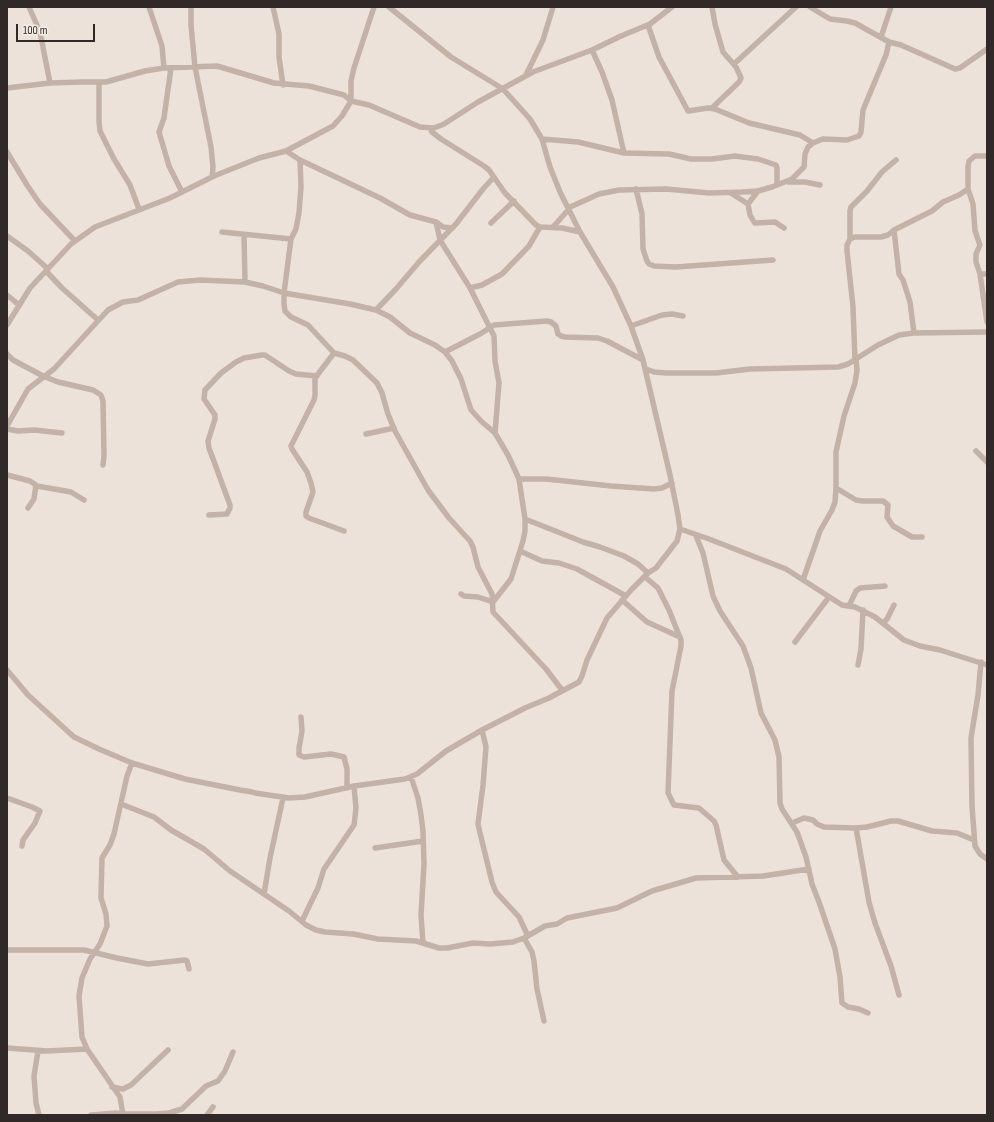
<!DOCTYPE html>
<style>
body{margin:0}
#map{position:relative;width:994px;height:1122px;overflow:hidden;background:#ede2da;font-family:"Sofia Sans Condensed",sans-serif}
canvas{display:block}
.frame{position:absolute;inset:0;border:8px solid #312927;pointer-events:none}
.scale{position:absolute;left:16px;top:24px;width:79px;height:18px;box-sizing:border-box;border:2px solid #312927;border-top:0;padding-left:5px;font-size:12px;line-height:14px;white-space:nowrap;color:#312927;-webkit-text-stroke:3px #f6ede5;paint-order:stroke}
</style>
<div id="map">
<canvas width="994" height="1122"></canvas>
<div class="frame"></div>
<div class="scale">100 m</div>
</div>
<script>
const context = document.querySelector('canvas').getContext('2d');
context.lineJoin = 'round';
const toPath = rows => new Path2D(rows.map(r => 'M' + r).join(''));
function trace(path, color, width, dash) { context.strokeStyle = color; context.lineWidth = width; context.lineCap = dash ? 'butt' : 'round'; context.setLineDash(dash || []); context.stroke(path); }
trace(toPath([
 [29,7,40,32,50,83],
 [149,7,162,46,164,68],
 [191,7,191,25,195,67,211,147,213,167,212,177],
 [273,7,279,34,279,57,283,85],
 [810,7,830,19,847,21,855,23,889,42,901,45,955,69,960,68,987,49],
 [648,25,659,57,688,111,708,108,715,109,749,123,800,135,813,143],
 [881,37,891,7],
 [592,50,602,72,612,100,624,153],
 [734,64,796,7],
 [171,68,164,118,159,132,169,166,182,192],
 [526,75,543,40,553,7],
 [99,82,99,121,100,131,114,159,130,185,139,209],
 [7,88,50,83,82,82,106,82,145,71,164,68,217,66,274,83,309,86,344,95,351,101,369,105,420,127,434,128,444,124,478,102,533,72,592,50,621,36,650,24,672,7],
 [712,108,739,82,741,78,736,67,723,52,715,24,712,7],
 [430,128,432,132,441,139,484,166,489,170,505,193,536,225,540,227,562,228,580,232],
 [542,139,578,142,624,153,669,154,691,159,712,159,735,156,758,159,776,165,777,168,777,185],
 [286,151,300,160,380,198,410,215,436,222,440,240,470,288,494,336,495,361,499,383,495,433],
 [7,152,27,185,40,204,75,241],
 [987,156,975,156,969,161,968,167,968,189,973,204,975,231,980,245,976,254,976,262,980,274,987,322],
 [300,160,301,187,299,213,296,229,291,239,284,293,284,304,285,311,291,317,308,325,334,353,345,356,353,360,377,383,382,393,388,414,395,431,428,490,449,518,470,541,473,547,478,567,492,594,493,612,546,669,562,690],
 [788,182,805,182,820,185],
 [636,189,642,214,643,249,647,261,649,264,654,266,676,267,773,260],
 [731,193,748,204,750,215,754,222,755,223,775,222,784,228],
 [748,204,758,191],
 [568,208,599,194,619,190,666,189,709,193,742,192,758,191,772,187,792,179,804,167,805,154,808,147,813,143,823,139,847,140,859,136,861,132,863,110,886,55,889,42],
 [436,222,443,227,452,228],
 [491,223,514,201],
 [553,227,569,209],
 [894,230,899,274,903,280,910,302,914,333],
 [222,232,291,239],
 [244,235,245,282],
 [7,236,28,251,48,269],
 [850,239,850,211,851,207,867,191,882,172,896,160],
 [46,271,62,288,98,320],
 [980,274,987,274],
 [470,288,482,285,502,274,529,246,540,227],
 [7,295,19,305],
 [376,310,396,289,419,262,456,224,483,189,494,177],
 [7,325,30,288,71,244,95,227,170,198,214,176,259,158,286,151,333,126,342,116,351,101,351,81,354,68,374,7],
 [631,326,662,315,672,314,683,316],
 [445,352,480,334,494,325,547,321,551,322,556,326,558,334,561,336,565,337,598,338,607,341,643,360],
 [334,353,315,378,315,395,314,400,291,446,292,449,307,472,311,483,313,492,306,512,306,516,309,518,344,531],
 [7,354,13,360,43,376,58,382,93,390,101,395,103,401,104,456,103,465],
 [855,360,853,307,847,251,847,245,850,239,855,237,881,237,888,235,894,230,932,211,943,202,959,195,968,189],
 [646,369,654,372,666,373,716,373,750,369,838,367,848,364,878,345,899,335,914,333,987,332],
 [7,426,28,389,54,369,108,310,123,302,138,300,178,282,200,280,245,282,263,286,284,293,350,304,376,310,390,317,410,333,435,345,445,352,452,361,461,379,471,410,482,422,495,433,508,455,519,479,525,519,525,531,523,541,511,579,493,602,478,597,464,596,461,594],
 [7,429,18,431,34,430,62,433],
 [366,434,394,428],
 [976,451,987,462],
 [7,475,30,481,36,485,34,499,28,508],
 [519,479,546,479,611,486,654,489,662,488,672,483],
 [37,486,71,492,84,500],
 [836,488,856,500,863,501,883,501,888,505,887,517,893,526,912,537,922,537],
 [209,515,227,514,230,508,230,505,209,448,208,441,215,419,215,415,204,399,205,390,221,373,236,362,244,358,262,355,265,355,289,371,296,374,317,376],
 [525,519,583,542,600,547,624,556,638,564,648,573],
 [680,529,709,539,786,569,842,605,855,607,875,617,904,640,920,646,940,650,987,665],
 [696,536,703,553,713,596,720,611,743,646,751,668,761,713,775,740,779,757,780,803,782,809,797,832,806,857,812,884,819,902,835,949,840,977,842,1003,848,1007,859,1009,868,1013],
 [520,551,542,561,559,563,577,569,626,596],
 [645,577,658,588,669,610,681,640,681,646,672,691,668,793,674,805,699,808,714,821,716,825,724,860,738,877],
 [803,580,820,531,832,510,835,502,836,488,836,452,844,416,855,383,857,370,856,359],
 [622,600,647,622,680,637],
 [849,606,856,591,860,588,885,586],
 [883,623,887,619,894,605],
 [795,642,829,597],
 [981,662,978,695,971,738,972,806,975,846,980,854,987,859],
 [858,665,861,649,863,610],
 [7,670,28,695,74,737,99,749,132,763,185,779,240,790,252,792,255,793,289,798,305,797,354,786,405,779,417,774,446,751,482,730,525,708,549,698,579,682,582,676,587,660,607,618,632,589,648,573,656,568,677,541,680,529,678,515,670,475,643,360,631,326,613,287,580,232,560,192,550,167,542,139,530,119,503,89,451,57,389,7],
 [301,717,302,731,299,748,299,755,304,757,331,754,344,757,347,769,347,788],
 [482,730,486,747,483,785,478,824,480,833,492,882,496,892,519,917,528,936],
 [411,777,418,798,421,815,423,831,424,864,421,915,423,943],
 [7,798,32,807,40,811,35,823,23,840,22,846],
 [121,804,154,817,171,830,204,849,230,871,289,911,306,925,316,930,325,932,353,934,378,939,416,941,439,948,447,948,473,943,490,944,513,942,524,938,545,926,557,924,567,918,617,908,652,891,696,878,763,876,809,869],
 [792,823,804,818,813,820,817,824,824,827,856,828,867,827,891,821,898,821,932,831,957,833,974,840],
 [856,828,869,902,875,923,891,966,899,995],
 [375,848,423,841],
 [264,894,270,858,283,798],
 [302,921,318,888,324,869,354,825,356,808,354,786],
 [524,938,532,952,534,961,537,989,544,1021],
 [7,950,84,950,117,958,148,964,185,960,187,961,189,969],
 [7,1048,47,1051,87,1049],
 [38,1051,34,1076,36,1103,39,1115],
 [112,1087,123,1089,131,1085,168,1050],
 [123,1114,156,1114,169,1113,182,1109,206,1086,218,1081,225,1071,233,1052],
 [91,1115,116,1113,123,1115],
 [123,1115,120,1097,87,1049,82,1037,79,996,82,978,90,959,100,944,107,926,106,914,101,898,102,858,110,845,114,834,127,776,132,763],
 [207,1115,213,1107]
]), '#c3b2a8', 5.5);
</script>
